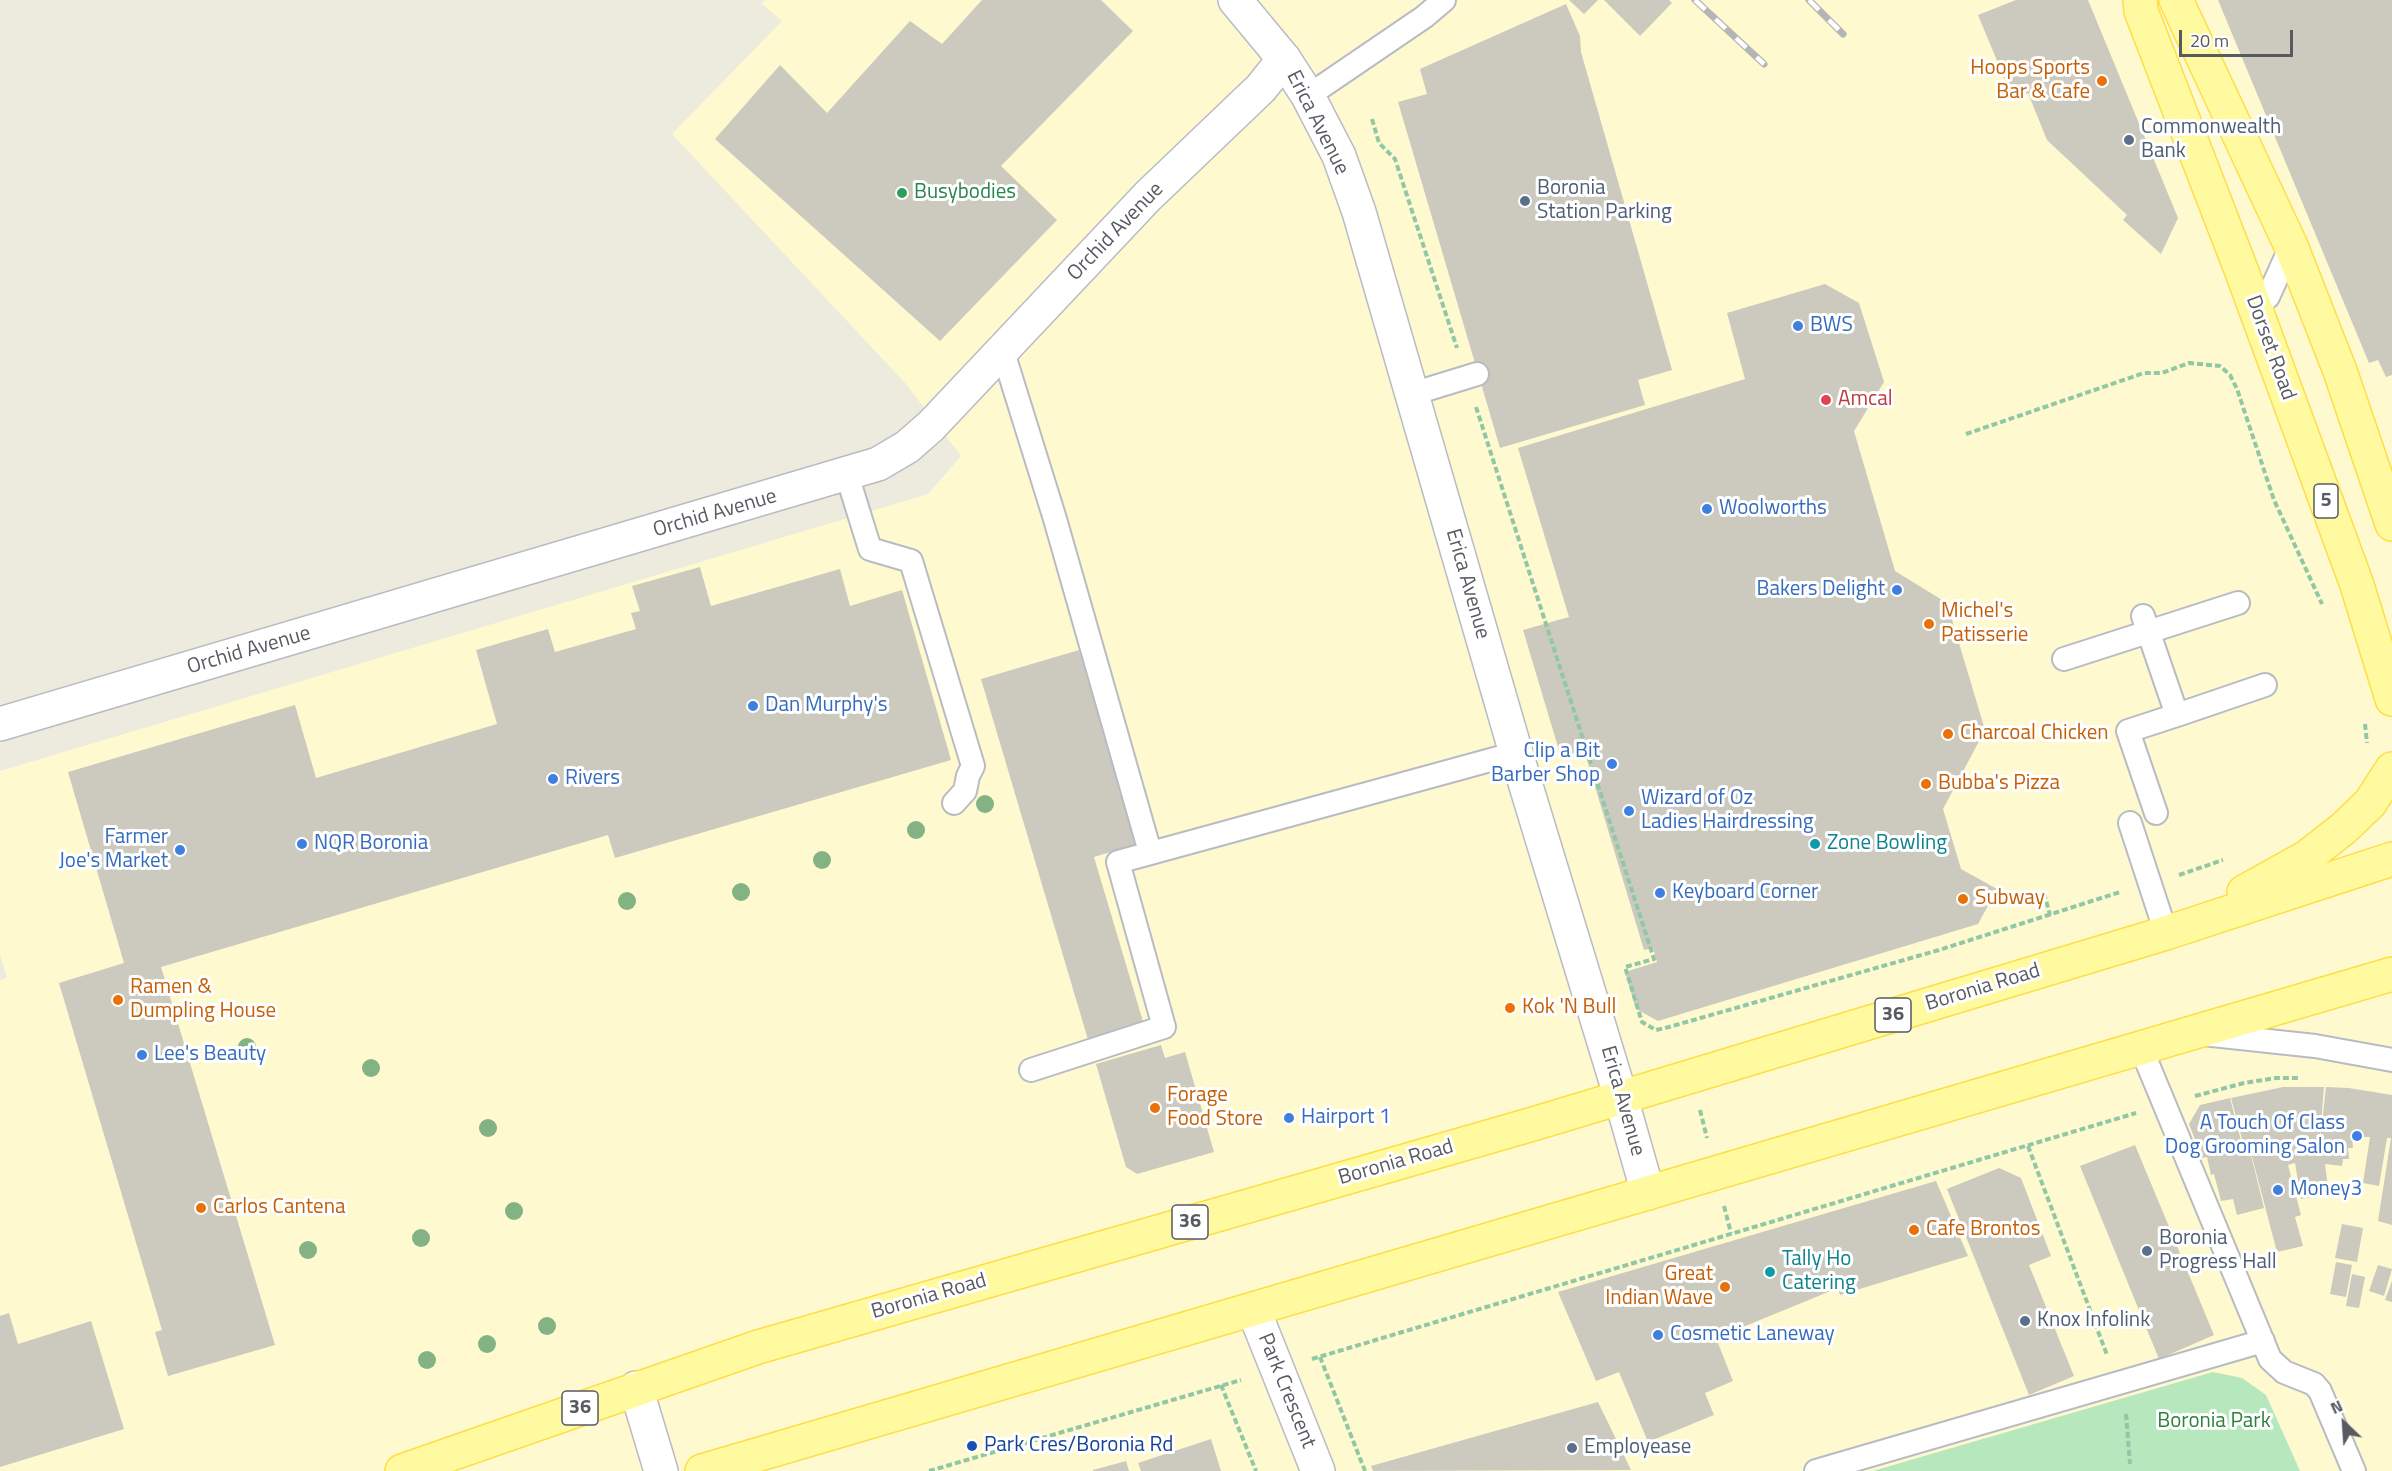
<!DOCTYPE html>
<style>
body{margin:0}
#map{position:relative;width:2392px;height:1471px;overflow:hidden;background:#ecebde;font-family:"Titillium Web",sans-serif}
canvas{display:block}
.north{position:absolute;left:2314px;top:1393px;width:60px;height:60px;-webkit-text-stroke:4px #fff;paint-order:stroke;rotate:335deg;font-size:16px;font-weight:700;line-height:24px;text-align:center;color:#575a61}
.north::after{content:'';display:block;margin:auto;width:21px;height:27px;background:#575a61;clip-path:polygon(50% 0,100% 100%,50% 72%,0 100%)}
.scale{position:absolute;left:2179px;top:30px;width:114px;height:27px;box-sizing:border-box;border:3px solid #575a61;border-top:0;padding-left:8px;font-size:18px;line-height:21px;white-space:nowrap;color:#575a61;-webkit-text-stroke:4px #fff;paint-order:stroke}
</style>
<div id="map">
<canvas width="2392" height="1471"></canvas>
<div class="north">N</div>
<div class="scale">20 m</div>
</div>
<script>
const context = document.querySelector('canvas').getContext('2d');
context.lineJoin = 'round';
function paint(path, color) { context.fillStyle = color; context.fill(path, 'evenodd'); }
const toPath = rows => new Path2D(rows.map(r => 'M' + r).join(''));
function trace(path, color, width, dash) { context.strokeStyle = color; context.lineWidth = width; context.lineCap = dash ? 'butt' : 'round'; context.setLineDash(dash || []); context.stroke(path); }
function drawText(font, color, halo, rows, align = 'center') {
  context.font = font + ' "Titillium Web",sans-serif'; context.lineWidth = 6; context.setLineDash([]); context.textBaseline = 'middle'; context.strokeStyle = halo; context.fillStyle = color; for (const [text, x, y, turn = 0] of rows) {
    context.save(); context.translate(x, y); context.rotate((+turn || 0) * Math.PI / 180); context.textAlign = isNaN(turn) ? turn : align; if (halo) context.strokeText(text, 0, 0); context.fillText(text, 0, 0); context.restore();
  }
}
paint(toPath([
 [766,0,2392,0,2392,1471,2300,1471,2266,1395,2213,1372,1873,1471,0,1471,0,980,7,978,0,955,0,771,928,494,961,456,906,384,672,134,782,21,761,3]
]), '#fff9d0');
paint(toPath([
 [2213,1372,2242,1378,2266,1395,2300,1471,1873,1471]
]), '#b7e7bc');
paint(toPath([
 [982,0,1101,0,1133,31,1001,166,1057,220,940,341,715,139,780,65,827,113,910,21,942,44],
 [1569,0,1598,0,1584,14],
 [1604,0,1669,0,1672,3,1640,36],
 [2016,0,2088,0,2178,218,2161,254,2123,220,2127,215,2047,140,2028,93,2013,99,1978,15],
 [2218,0,2392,0,2392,375,2386,377,2378,360,2369,363],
 [1566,4,1580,36,1581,52,1672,370,1638,380,1645,405,1500,448,1398,102,1427,94,1420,69],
 [1825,284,1859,303,1884,382,1854,431,1895,571,1947,603,1985,730,1943,809,1961,869,1997,889,1978,924,1658,1021,1636,1009,1625,972,1657,962,1653,948,1644,950,1584,750,1561,757,1523,630,1569,617,1518,448,1745,379,1727,313],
 [700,567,711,606,840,569,850,606,902,590,951,760,615,858,608,835,161,967,275,1345,168,1376,155,1332,162,1330,59,983,124,963,68,772,295,705,316,778,497,724,476,650,548,629,555,652,636,629,631,613,640,611,632,586],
 [1079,650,1137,844,1094,857,1144,1025,1089,1043,981,679],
 [1161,1045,1165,1058,1185,1052,1214,1152,1137,1174,1126,1167,1096,1064],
 [2283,1087,2324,1087,2319,1150,2326,1087,2349,1088,2392,1095,2392,1225,2378,1221,2391,1138,2387,1138,2379,1186,2363,1183,2370,1137,2352,1137,2353,1148,2348,1148,2349,1159,2343,1159,2342,1166,2325,1164,2329,1195,2301,1199,2295,1163,2288,1165,2301,1215,2295,1217,2303,1246,2277,1252,2251,1153,2246,1154,2231,1098],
 [2230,1098,2245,1156,2251,1155,2264,1208,2237,1215,2233,1199,2221,1201,2214,1174,2211,1175,2207,1157,2202,1158,2189,1124,2200,1105],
 [2135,1145,2214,1335,2159,1359,2080,1166],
 [1999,1168,2021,1178,2051,1256,2029,1265,2074,1376,2029,1395,1947,1189],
 [1936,1181,1968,1256,1840,1295,1838,1288,1716,1338,1733,1381,1705,1393,1714,1415,1648,1442,1619,1372,1596,1381,1558,1292],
 [2342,1224,2363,1228,2357,1262,2335,1258],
 [2336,1262,2352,1265,2346,1297,2330,1294],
 [2378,1265,2392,1269,2384,1296,2369,1291],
 [2352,1274,2365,1277,2359,1308,2346,1306],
 [2392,1281,2392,1302,2385,1300],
 [9,1313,18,1344,91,1321,124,1429,0,1467,0,1316],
 [1598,1402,1631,1470,1373,1471,1371,1466],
 [1211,1439,1221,1471,1141,1471,1138,1463],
 [1126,1461,1129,1471,1093,1471,1093,1470]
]), '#ccc9bf');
const service = toPath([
 [1308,96,1424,17,1444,0],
 [2254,305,2268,297,2291,246],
 [1003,352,1055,519,1150,852],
 [1412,394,1477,374],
 [847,475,870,549,911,561,973,766,968,776,965,791,954,803],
 [2143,616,2177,715,2265,685],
 [2064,659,2238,603],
 [2156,813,2128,731,2177,715],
 [2130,823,2166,933],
 [2203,1034,2315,1046,2392,1060],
 [2141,1048,2270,1359,2284,1372,2314,1384,2320,1391,2354,1471],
 [1031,1070,1164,1027,1118,862,1516,753],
 [1816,1471,2263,1341]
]);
const minor = toPath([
 [0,724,878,464,907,447,931,426,1148,196,1261,88,1284,59],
 [1254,1311,1318,1471],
 [636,1388,661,1471]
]);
const secondary = toPath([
 [1235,0,1284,59,1308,96,1339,156,1359,212,1516,753,1621,1098,1648,1193]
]);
const primary = toPath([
 [2140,0,2141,11,2242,272,2357,585,2392,699],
 [2176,0,2291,246,2340,371,2392,524],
 [2244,892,2307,857,2344,828,2370,803,2392,769],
 [402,1471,758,1347,1533,1124,2166,933,2392,859],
 [702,1471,2392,974]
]);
trace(service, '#b9bbc2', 26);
trace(minor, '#b9bbc2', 36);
trace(secondary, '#b9bcc4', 36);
trace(primary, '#fdde46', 36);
trace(toPath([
 [1372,119,1379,143,1395,159,1457,348],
 [1476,407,1654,959,1625,967,1642,1022,1656,1030,1669,1027,1939,950,2120,892],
 [1966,434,2144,373,2162,373,2189,363,2220,366,2230,375,2237,389,2274,500,2322,604],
 [2365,724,2367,743],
 [2179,875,2223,860],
 [2044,893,2050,915],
 [2195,1096,2244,1083,2276,1078,2299,1078],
 [1700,1110,1707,1138],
 [2028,1146,2107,1355],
 [1724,1206,1731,1233],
 [1320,1357,1365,1471],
 [1312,1359,2136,1113],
 [1221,1385,1256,1471],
 [2126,1414,2130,1464],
 [929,1471,1241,1380]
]), '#90c8a6', 4, [6, 3]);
trace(service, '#fff', 22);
trace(minor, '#fff', 33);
trace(secondary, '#fff', 33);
trace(primary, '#fffaa0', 33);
const rail = toPath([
 [1695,0,1764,64],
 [1809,0,1843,34]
]);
trace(rail, '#b4b5b5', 7);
trace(rail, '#fff', 4.5, [14]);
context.fillStyle = '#83b284';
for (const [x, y] of [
 [985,804],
 [916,830],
 [822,860],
 [741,892],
 [627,901],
 [247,1047],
 [371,1068],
 [488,1128],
 [514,1211],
 [421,1238],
 [308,1250],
 [547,1326],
 [487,1344],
 [427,1360]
]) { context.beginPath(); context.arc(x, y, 9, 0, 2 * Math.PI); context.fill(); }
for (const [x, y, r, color] of [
 [2102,81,6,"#e8710a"],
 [2129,140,6,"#5c6f8a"],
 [902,193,6,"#2e9e5b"],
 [1525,201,6,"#5c6f8a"],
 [1798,326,6,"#3f7fe0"],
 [1826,400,6,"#e0444e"],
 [1707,509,6,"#3f7fe0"],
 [1897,590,6,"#3f7fe0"],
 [1929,624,6,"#e8710a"],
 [753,706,6,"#3f7fe0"],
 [1948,734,6,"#e8710a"],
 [1612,764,6,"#3f7fe0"],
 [553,779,6,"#3f7fe0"],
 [1926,784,6,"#e8710a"],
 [1629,811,6,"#3f7fe0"],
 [302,844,6,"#3f7fe0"],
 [1815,844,6,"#0f9aa8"],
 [180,850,6,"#3f7fe0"],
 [1660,893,6,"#3f7fe0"],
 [1963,899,6,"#e8710a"],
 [118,1000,6,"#e8710a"],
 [1510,1008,6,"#e8710a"],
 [142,1055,6,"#3f7fe0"],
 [1155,1108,6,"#e8710a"],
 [1289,1118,6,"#3f7fe0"],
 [2357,1136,6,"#3f7fe0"],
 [2278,1190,6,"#3f7fe0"],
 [201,1208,6,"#e8710a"],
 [1914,1230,6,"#e8710a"],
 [2147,1251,6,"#5c6f8a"],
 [1770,1272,6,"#0f9aa8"],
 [1725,1287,6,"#e8710a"],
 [2025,1321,6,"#5c6f8a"],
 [1658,1335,6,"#3f7fe0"],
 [972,1446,6,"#1a4fb4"],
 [1572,1448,6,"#5c6f8a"]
]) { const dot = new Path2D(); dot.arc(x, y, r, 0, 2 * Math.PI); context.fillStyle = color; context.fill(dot); trace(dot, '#fff', 2); }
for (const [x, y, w] of [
 [2326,501,24],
 [1893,1015,36],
 [1190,1222,36],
 [580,1408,36]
]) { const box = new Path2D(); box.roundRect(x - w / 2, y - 17, w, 34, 4.5); context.fillStyle = '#fff'; context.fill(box); trace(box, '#575a61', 1.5); }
drawText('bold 20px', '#575a61', null, [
 ["5",2326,501],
 ["36",1893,1015],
 ["36",1190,1222],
 ["36",580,1408]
]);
drawText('21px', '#c56008', '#fff', [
 ["Hoops Sports",2090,69,"right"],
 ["Bar & Cafe",2090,93,"right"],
 ["Michel's",1941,612],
 ["Patisserie",1941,636],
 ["Charcoal Chicken",1960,734],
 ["Bubba's Pizza",1938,784],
 ["Subway",1975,899],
 ["Ramen &",130,988],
 ["Dumpling House",130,1012],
 ["Kok 'N Bull",1522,1008],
 ["Forage",1167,1096],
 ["Food Store",1167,1120],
 ["Carlos Cantena",213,1208],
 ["Cafe Brontos",1926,1230],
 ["Great",1713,1275,"right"],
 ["Indian Wave",1713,1299,"right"]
], 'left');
drawText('21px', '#575a61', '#fff', [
 ["Erica Avenue",1317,123,63],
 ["Orchid Avenue",1116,232,-46],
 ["Dorset Road",2270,348,70],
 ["Orchid Avenue",715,514,-16],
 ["Erica Avenue",1467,584,74],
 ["Orchid Avenue",249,651,-16],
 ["Boronia Road",1983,988,-17],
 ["Erica Avenue",1622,1101,74],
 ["Boronia Road",1396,1163,-16],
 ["Boronia Road",929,1297,-16],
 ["Park Crescent",1286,1391,68]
]);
drawText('21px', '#4e5e75', '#fff', [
 ["Commonwealth",2141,128],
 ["Bank",2141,152],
 ["Boronia",1537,189],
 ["Station Parking",1537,213],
 ["Boronia",2159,1239],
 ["Progress Hall",2159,1263],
 ["Knox Infolink",2037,1321],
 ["Employease",1584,1448]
], 'left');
drawText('21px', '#27864d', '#fff', [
 ["Busybodies",914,193]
], 'left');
drawText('21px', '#366cbe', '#fff', [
 ["BWS",1810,326],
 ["Woolworths",1719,509],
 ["Bakers Delight",1885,590,"right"],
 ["Dan Murphy's",765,706],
 ["Clip a Bit",1600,752,"right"],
 ["Barber Shop",1600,776,"right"],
 ["Rivers",565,779],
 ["Wizard of Oz",1641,799],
 ["Ladies Hairdressing",1641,823],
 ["Farmer",168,838,"right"],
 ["Joe's Market",168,862,"right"],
 ["NQR Boronia",314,844],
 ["Keyboard Corner",1672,893],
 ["Lee's Beauty",154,1055],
 ["Hairport 1",1301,1118],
 ["A Touch Of Class",2345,1124,"right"],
 ["Dog Grooming Salon",2345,1148,"right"],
 ["Money3",2290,1190],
 ["Cosmetic Laneway",1670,1335]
], 'left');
drawText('21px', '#be3a42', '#fff', [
 ["Amcal",1838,400]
], 'left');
drawText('21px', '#0d838f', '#fff', [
 ["Zone Bowling",1827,844],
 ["Tally Ho",1782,1260],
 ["Catering",1782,1284]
], 'left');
drawText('21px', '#2d833a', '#fff', [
 ["Boronia Park",2214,1422]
]);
drawText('21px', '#164399', '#fff', [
 ["Park Cres/Boronia Rd",984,1446]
], 'left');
</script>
